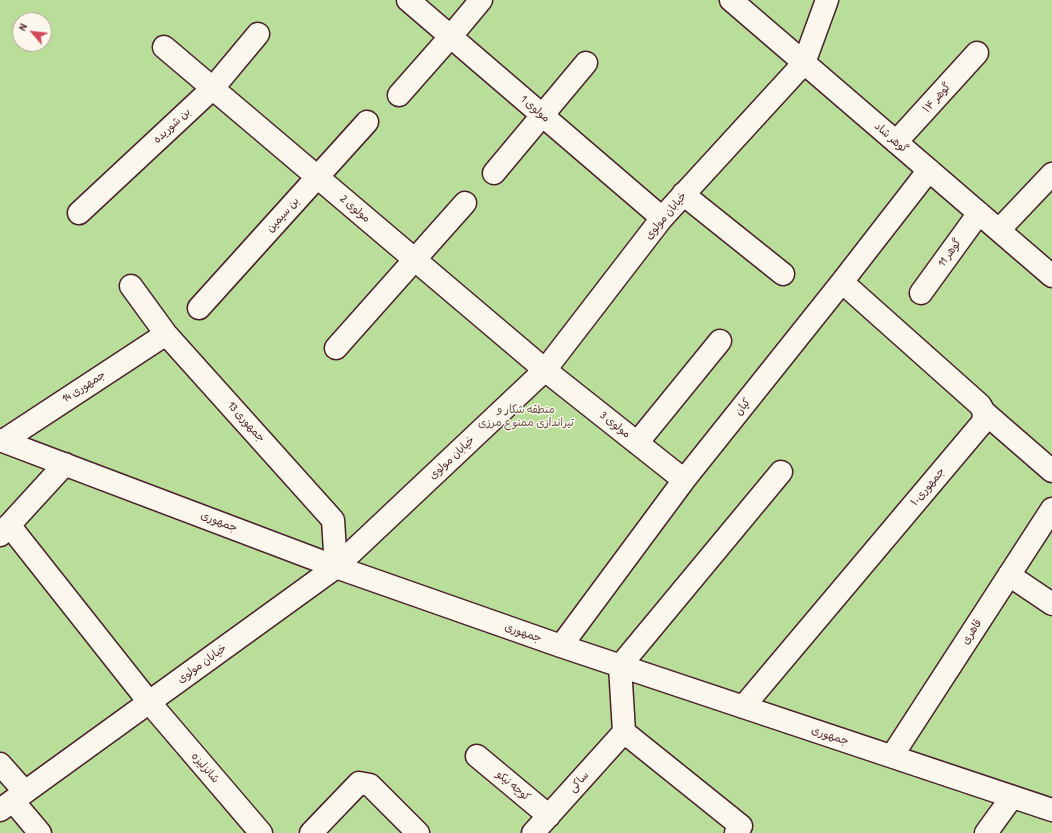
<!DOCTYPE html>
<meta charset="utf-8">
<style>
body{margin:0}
#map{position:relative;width:1052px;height:833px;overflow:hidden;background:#fbece1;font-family:"Patrick Hand",sans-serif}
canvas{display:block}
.north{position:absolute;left:12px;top:12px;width:40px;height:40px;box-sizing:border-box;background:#fbf7ec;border:1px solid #b4a19f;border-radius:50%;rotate:298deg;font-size:11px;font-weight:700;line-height:16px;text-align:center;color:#4a1f2b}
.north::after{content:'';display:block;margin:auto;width:14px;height:18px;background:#d1495b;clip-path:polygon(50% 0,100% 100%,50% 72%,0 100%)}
</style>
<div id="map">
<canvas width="1052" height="833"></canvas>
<div class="north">N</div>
</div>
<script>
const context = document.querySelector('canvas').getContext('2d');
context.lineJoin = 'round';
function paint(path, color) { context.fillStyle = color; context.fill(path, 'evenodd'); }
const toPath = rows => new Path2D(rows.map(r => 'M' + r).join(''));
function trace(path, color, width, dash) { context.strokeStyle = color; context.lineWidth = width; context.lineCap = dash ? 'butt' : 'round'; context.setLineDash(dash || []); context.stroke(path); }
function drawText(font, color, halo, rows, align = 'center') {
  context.font = font + ' "Patrick Hand","Playpen Sans Arabic",sans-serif'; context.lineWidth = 3; context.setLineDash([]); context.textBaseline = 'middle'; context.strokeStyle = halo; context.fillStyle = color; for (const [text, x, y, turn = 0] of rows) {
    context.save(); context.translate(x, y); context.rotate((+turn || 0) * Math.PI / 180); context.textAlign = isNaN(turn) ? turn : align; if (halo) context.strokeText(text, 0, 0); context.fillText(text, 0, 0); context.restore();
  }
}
paint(toPath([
 [0,0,1052,0,1052,833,0,833],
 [20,20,44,20,44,44,20,44]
]), '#b9de99');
const minor = toPath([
 [408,0,662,218],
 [731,0,1052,276],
 [164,47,545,370,684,480],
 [399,95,451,36,481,0],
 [896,142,977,53],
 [494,173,586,63],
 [683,194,783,274],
 [79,213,213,88,258,34],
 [999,230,1052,174],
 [131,286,166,334,333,520,336,567],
 [921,293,979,213],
 [199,308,367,122],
 [336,348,465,203],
 [984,412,1052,471],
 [0,440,336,567,561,646,1052,810],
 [3,441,166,334],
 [637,443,720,341],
 [9,525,149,702,261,833],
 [0,535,65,464],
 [1009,575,1052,604],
 [561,646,684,480,842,282,929,170],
 [743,707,983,422,984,412,980,405,842,282],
 [477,756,549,816],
 [892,756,1052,509],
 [0,764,25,792],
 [13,801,40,833],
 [311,833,359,783,370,785,418,833],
 [533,833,624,732],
 [736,833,741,826,624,732,620,666,781,472],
 [986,833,1012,797]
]);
const major = toPath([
 [0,810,336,567,545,370,662,218,804,63,827,0]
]);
trace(minor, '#4a1f2b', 25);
trace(major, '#4a1f2b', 25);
trace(minor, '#fbf7ec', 22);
trace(major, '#fbf7ec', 22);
drawText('11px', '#4a1f2b', '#fbf7ec', [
 ["گوهر ۱۴",937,98,-48],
 ["مولوی 1",535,109,41],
 ["بن شوریده",172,126,-43],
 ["گوهر شاد",891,138,41],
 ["مولوی 2",355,209,40],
 ["بن سیمین",283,215,-48],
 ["خیابان مولوی",666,216,-50],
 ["گوهر 11",950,253,-54],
 ["جمهوری 14",84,387,-33],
 ["کیان",743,407,-52],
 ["جمهوری 13",246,422,48],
 ["مولوی 3",615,425,38],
 ["خیابان مولوی",452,458,-43],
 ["جمهوری۱۰",928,487,-50],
 ["جمهوری",219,522,21],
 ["قاهری",972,632,-57],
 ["جمهوری",523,633,19],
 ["خیابان مولوی",202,664,-36],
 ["جمهوری",830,736,18],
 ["شانزلیزه",205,768,49],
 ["ساکی",579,782,-48],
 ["کوچه نیکو",513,786,40]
]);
drawText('11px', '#664f46', '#fbf7ec', [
 ["منطقه شکار و",526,410],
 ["تیراندازی ممنوع مرزی",526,423]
]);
</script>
